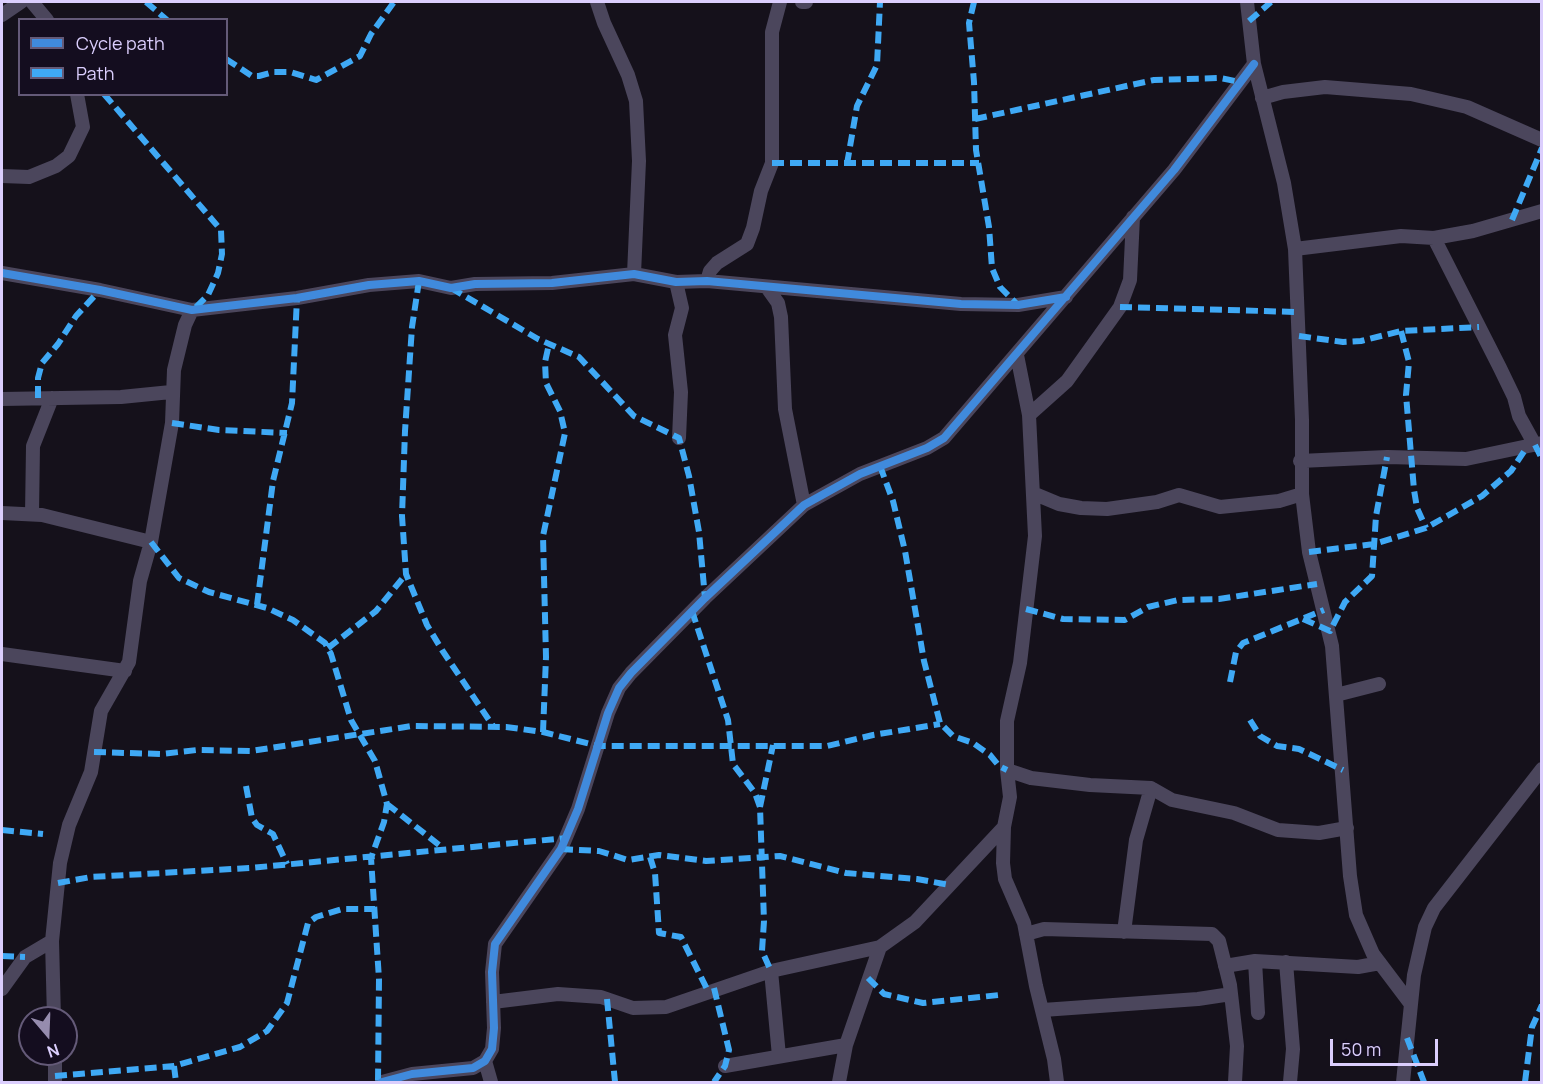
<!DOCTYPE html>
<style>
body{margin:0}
#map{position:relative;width:1543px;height:1084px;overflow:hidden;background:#15111b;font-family:Manrope,sans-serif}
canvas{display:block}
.frame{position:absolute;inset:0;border:3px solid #dbcefd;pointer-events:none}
.legend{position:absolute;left:18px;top:18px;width:210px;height:78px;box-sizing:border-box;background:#140d1f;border:2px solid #645a78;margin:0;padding:8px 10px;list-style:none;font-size:18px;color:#dbcefd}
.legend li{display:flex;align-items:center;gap:12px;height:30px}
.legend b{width:30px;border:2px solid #645a78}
.north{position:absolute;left:18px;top:1006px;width:60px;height:60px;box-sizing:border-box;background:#140d1f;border:2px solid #645a78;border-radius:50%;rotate:161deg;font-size:16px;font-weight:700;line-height:24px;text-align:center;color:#dbcefd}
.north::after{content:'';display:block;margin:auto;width:21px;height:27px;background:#968cae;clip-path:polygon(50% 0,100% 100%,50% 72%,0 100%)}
.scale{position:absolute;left:1330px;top:1039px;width:108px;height:27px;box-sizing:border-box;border:3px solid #dbcefd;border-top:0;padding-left:8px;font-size:18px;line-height:21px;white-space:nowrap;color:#dbcefd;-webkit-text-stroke:4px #140d1f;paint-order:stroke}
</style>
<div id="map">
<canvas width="1543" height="1084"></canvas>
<div class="frame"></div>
<ul class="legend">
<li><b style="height:8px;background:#408adc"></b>Cycle path</li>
<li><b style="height:8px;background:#3fa9f5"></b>Path</li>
</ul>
<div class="north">N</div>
<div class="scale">50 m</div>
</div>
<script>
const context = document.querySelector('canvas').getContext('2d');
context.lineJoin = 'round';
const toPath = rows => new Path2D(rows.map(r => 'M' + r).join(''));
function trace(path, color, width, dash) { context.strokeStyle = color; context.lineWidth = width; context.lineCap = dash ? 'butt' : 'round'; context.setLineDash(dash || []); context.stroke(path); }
trace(toPath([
 [32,2,47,20],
 [597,2,604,23,628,75,636,101,639,161,634,274],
 [802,2,806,2],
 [1247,2,1254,64,1284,183,1295,249,1302,420,1302,494,1309,552,1332,646,1350,876,1356,915,1373,954,1410,1003],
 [2,15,21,2],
 [1262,98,1283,92,1325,87,1411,94,1467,107,1542,140],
 [2,176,29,177,56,166,69,156,83,127,77,94],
 [1434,238,1500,368,1514,397,1519,416,1535,445],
 [1295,249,1401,236,1434,238,1473,231,1542,211],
 [2,273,100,290,192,310,297,298,369,285,419,281,451,288,475,284,552,283,634,274,676,282,707,281,961,304,1018,305,1066,297],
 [707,281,710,271,717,263,747,244,753,228,761,191,772,163,772,32,780,2],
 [676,282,682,308,675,335,681,392,679,438],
 [768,289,778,303,781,317,785,409,804,505],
 [1017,355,1029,415,1035,536,1020,663,1007,721,1007,770,1010,797,1004,827,1003,863,1005,879,1024,923,1036,986,1054,1059,1057,1082],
 [2,399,121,397,171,392],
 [1029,415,1067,381,1120,307,1130,280,1133,217],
 [1300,461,1387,457,1466,459,1542,443],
 [1035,494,1059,504,1081,508,1107,509,1157,502,1179,495,1220,507,1279,501,1302,494],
 [2,513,42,515,151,542],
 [32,514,33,446,52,398],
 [2,654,125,671],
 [1336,695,1379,684],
 [1007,770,1031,778,1090,785,1151,788,1172,800,1234,813,1278,830,1319,833,1347,828],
 [1124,932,1136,840,1151,788],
 [1026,934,1044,929,1212,934,1219,941,1230,985,1237,1046,1235,1082],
 [1255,961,1258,1013],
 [1286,962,1293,1049,1290,1082],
 [1225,966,1255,961,1358,967,1380,963],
 [771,971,779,1056],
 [2,989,25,957,52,941],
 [493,1002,558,994,601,997,633,1008,666,1007,771,971,880,947,915,922,1004,827],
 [1043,1010,1198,999,1231,994],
 [54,1018,52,941,60,863,69,825,91,772,101,711,129,662,140,581,151,542,172,423,174,370,185,325,192,310],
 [55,1054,55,1082],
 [485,1061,491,1082],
 [725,1066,846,1045],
 [382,1082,412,1074,473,1068,485,1061,492,1049,494,1028,492,972,495,944,561,849,578,809,608,713,619,688,631,673,705,598,804,505,860,474,927,448,944,438,1174,170,1254,64],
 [839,1082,846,1045,880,947],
 [1403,1082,1414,975,1425,927,1434,908,1542,769]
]), '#4b465c', 14);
trace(toPath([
 [146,2,167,20],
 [974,2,969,23,974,82,976,150,989,227,992,268,1000,287,1018,305],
 [1249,21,1271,2],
 [226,59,252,76,259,76,273,72,290,72,316,80,360,56,371,34,394,2],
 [104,94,221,230,222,254,218,273,208,295,194,309],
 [975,119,1154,80,1220,78,1240,82],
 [772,163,979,163],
 [847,164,857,106,877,65,880,2],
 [1512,220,1542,148],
 [419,281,412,327,405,431,402,516,406,574,427,625,442,650,493,726],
 [451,288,538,339,579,357,634,416,679,438,689,476,699,532,705,598],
 [1120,307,1298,312],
 [1401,331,1409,362,1406,395,1414,490,1417,508,1426,528],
 [1299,336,1343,342,1361,341,1401,331,1479,327],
 [38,398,38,378,42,363,58,344,76,316,100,290],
 [172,423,219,430,287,433],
 [1535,445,1542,459],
 [880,466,893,501,905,551,924,661,940,723,953,736,973,743,990,755,999,766,1007,770],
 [151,542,179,578,209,592,267,608,293,620,325,643,331,654,351,720,375,761,387,804,384,822,371,858,379,979,378,1082],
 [1309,552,1374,544,1426,528,1482,496,1511,471,1527,447],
 [257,605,273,481,292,403,297,298],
 [1026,609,1063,619,1125,620,1148,607,1178,600,1219,599,1317,584],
 [692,611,728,720,733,764,755,793,760,807,764,921,762,951,771,971],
 [1303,619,1330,631,1345,602,1372,576,1376,516,1387,457],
 [328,648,376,611,406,574],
 [1230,682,1236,652,1243,643,1324,610],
 [1250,720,1260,736,1277,746,1299,749,1343,770],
 [543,732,546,657,543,536,565,433,560,411,546,383,545,362,549,344],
 [94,752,161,754,197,750,251,751,412,726,506,727,543,732,598,746,827,746,873,735,940,724],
 [246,786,252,818,257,825,273,834,287,864],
 [387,804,443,848],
 [760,807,773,745],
 [2,830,43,834],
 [561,849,599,851,628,860,659,855,706,861,780,856,846,873,917,879,950,885],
 [650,857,655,873,659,933,681,937,708,991],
 [58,883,91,877,250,868,567,838],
 [2,956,25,957],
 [868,978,884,994,923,1003,999,995],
 [714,988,729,1050,725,1066,714,1082],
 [607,999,615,1082],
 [1407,1038,1424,1082],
 [174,1066,176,1082],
 [55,1076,174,1066,240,1047,267,1031,287,1003,308,923,316,917,342,909,375,909],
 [1525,1082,1532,1027,1542,1005]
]), '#3fa9f5', 6, [12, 6]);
trace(toPath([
 [2,273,100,290,192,310,297,298,369,285,419,281,451,288,475,284,552,283,634,274,676,282,707,281,961,304,1018,305,1066,297],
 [382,1082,412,1074,473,1068,485,1061,492,1049,494,1028,492,972,495,944,561,849,578,809,608,713,619,688,631,673,705,598,804,505,860,474,927,448,944,438,1174,170,1254,64]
]), '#408adc', 8);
</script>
